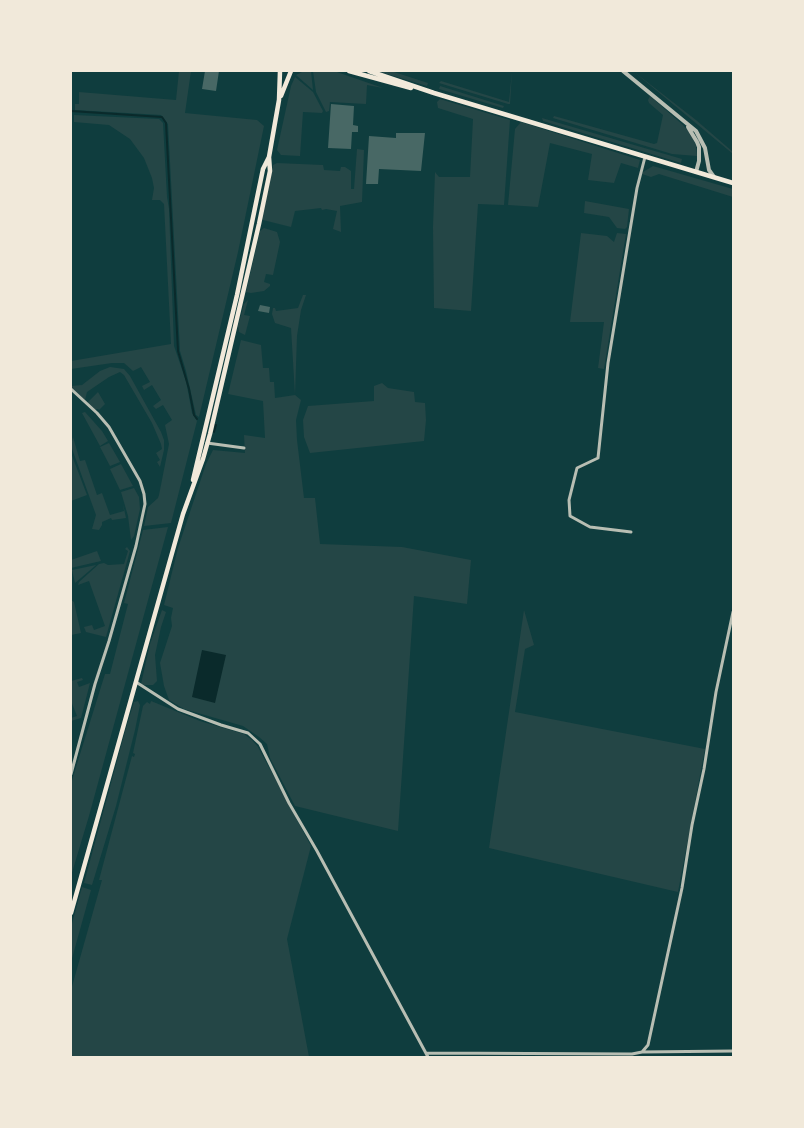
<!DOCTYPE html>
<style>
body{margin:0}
#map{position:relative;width:804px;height:1128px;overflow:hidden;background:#0f3d3e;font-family:"Sofia Sans Condensed",sans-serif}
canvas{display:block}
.frame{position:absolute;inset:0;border:72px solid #f1e9da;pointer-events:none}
</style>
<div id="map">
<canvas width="804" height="1128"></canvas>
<div class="frame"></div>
</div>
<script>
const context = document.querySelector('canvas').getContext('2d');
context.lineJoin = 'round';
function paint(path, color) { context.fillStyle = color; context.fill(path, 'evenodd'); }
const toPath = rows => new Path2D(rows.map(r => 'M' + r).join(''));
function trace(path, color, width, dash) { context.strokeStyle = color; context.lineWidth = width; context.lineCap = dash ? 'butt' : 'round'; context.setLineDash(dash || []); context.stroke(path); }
paint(toPath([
 [179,71,191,71,185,113,257,120,264,126,238,252,199,417,196,415,186,371,180,351,168,124,161,115,75,110,75,104,79,104,79,92,176,100],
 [304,71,311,71,313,90,296,75],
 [313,71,334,71,383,88,367,85,366,104,330,102,329,111,326,112,316,92],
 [377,71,391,71,428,83,427,86],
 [512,71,510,104,508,104,439,83,441,81,509,102],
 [633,71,696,120,733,152,733,154],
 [295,77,313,92,323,111,322,113,303,112,300,156,281,155,277,150,291,86],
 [440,86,504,106,503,108,439,89],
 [650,96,683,125,691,134,696,146,697,156,672,154,553,118,554,116,654,144,657,143,663,115,649,103,648,100],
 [440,99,510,120,504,205,478,204,471,311,434,308,433,227,435,172,439,177,470,177,473,119,438,108,437,102],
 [74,115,159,119,163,123,167,197,169,209,174,346,186,381,192,413,197,421,171,523,144,526,148,507,158,498,159,495,169,444,165,425,172,420,163,405,156,409,153,406,161,400,152,385,144,390,142,386,150,382,141,367,133,371,124,363,112,363,71,369,71,361,171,344,164,204,160,200,152,200,154,188,152,178,144,158,130,139,109,125,74,122],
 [542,118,682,159,681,163,543,121],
 [521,122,640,160,638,168,621,163,614,183,588,180,592,154,550,143,538,207,508,205,515,129],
 [357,149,364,150,362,202,340,206,341,232,333,229,337,211,326,209,322,210,321,208,295,211,291,227,263,220,261,216,263,213,273,165,277,163,323,165,324,170,340,171,341,167,345,167,351,171,351,189,354,189],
 [653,166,733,189,733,197,659,174,651,177,642,174,643,172],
 [585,201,629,209,627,227,625,229,617,228,609,217,584,213],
 [264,228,277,232,280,242,273,275,266,274,264,282,270,284,270,286,264,291,251,293,246,292,260,231],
 [581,233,607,236,614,242,617,233,626,234,604,369,598,368,604,322,570,322],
 [303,295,306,295,301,310,297,336,295,395,301,400,296,420,297,440,304,498,315,498,320,544,402,547,471,560,467,604,414,596,398,831,295,806,270,758,267,744,259,737,243,726,184,709,169,700,164,686,160,663,172,626,171,618,173,608,164,605,178,548,206,464,213,450,245,453,244,435,265,438,263,401,228,394,241,340,261,345,263,368,269,368,270,382,274,382,275,398,295,395,291,328,275,323,272,314,273,308,275,308,276,311,298,308],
 [248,300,244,315,250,316,245,335,239,332,238,326,244,304],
 [110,367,124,369,130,376,161,432,164,440,164,450,160,467,157,462,160,460,156,453,162,449,161,444,152,423,124,375,120,372,109,377,87,392,85,400,71,391,71,386,82,385,100,371],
 [382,383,388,388,414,392,415,402,425,403,426,420,424,441,310,453,304,437,303,420,308,406,374,401,374,386],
 [98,392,105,404,99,410,98,409,93,410,87,403],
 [85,412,102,431,108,441,100,446,82,413],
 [73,437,80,461,85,460,97,495,102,493,110,515,124,511,123,504,126,518,112,520,111,518,102,522,102,525,99,530,92,529,96,515,71,446],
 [109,443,120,462,110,466,100,447],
 [71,453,87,495,71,501],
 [121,464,133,486,120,490,110,469],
 [134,488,139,497,140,509,134,536,131,540,128,516,121,492],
 [168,527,89,816,71,876,71,784,76,767,105,674,110,674,128,604,124,603,143,530],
 [127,547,130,551,106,637,86,632,84,627,92,625,94,630,105,626,89,581,78,585,79,582,99,564,104,563,108,565,124,564,128,551,125,549],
 [97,551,101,561,71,568,71,560],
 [96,565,95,566,75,583,72,570],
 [71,600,74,602,81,633,71,635],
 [162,610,166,612,161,627,155,655,157,681,153,685,144,685,141,684,150,644],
 [524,610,534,645,525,649,515,712,705,749,678,892,489,848],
 [82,678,83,680,77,682,79,687,90,683,81,718,71,721,71,718,77,716,71,701,71,681],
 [138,701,140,705,135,730,116,806,92,885,84,883,126,728,134,702],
 [151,701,200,721,244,734,252,740,258,747,311,846,287,939,309,1057,71,1057,71,990,102,880,99,880,132,756,134,757,135,754,133,753,143,706,147,702,150,704],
 [82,887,91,890,71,962,71,927]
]), '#244646');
paint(toPath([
 [202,650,226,655,215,703,192,697]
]), '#0a2a2b');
trace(toPath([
 [71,111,162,117,166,123,178,351,189,389,194,415,197,419],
 [214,432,216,425,214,425]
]), '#0a2a2b', 2);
paint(toPath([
 [205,71,219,71,216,91,202,89],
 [331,104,354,106,353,125,358,126,358,132,352,132,351,149,328,148],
 [396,133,425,133,421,171,379,169,378,184,366,184,369,136,396,138],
 [260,305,270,307,269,313,258,311]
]), '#486865');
trace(toPath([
 [71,389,97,413,109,427,140,481,144,494,145,504,136,546,109,641,95,684,71,774],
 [207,443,244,448],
 [631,532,590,527,570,516,569,500,577,468,598,458,608,363,637,188,645,157],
 [136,682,178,709,221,725,248,733,260,744,289,803,317,851,428,1057],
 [642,1052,733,1051],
 [426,1053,632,1054,642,1052,648,1045,682,888,692,825,704,769,716,692,733,612]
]), '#b8beb3', 3);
trace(toPath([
 [623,71,696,131,705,148,709,170,714,177],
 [688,127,697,142,699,147,699,161,696,172]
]), '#b8beb3', 4);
trace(toPath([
 [349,71,411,88],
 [369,71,434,93,733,183],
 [281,96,291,71],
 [193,480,237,295,263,169,269,157,279,100,280,71],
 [71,913,183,514,203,459,210,434,259,224,270,171,269,157]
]), '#f1e9da', 4.5);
</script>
